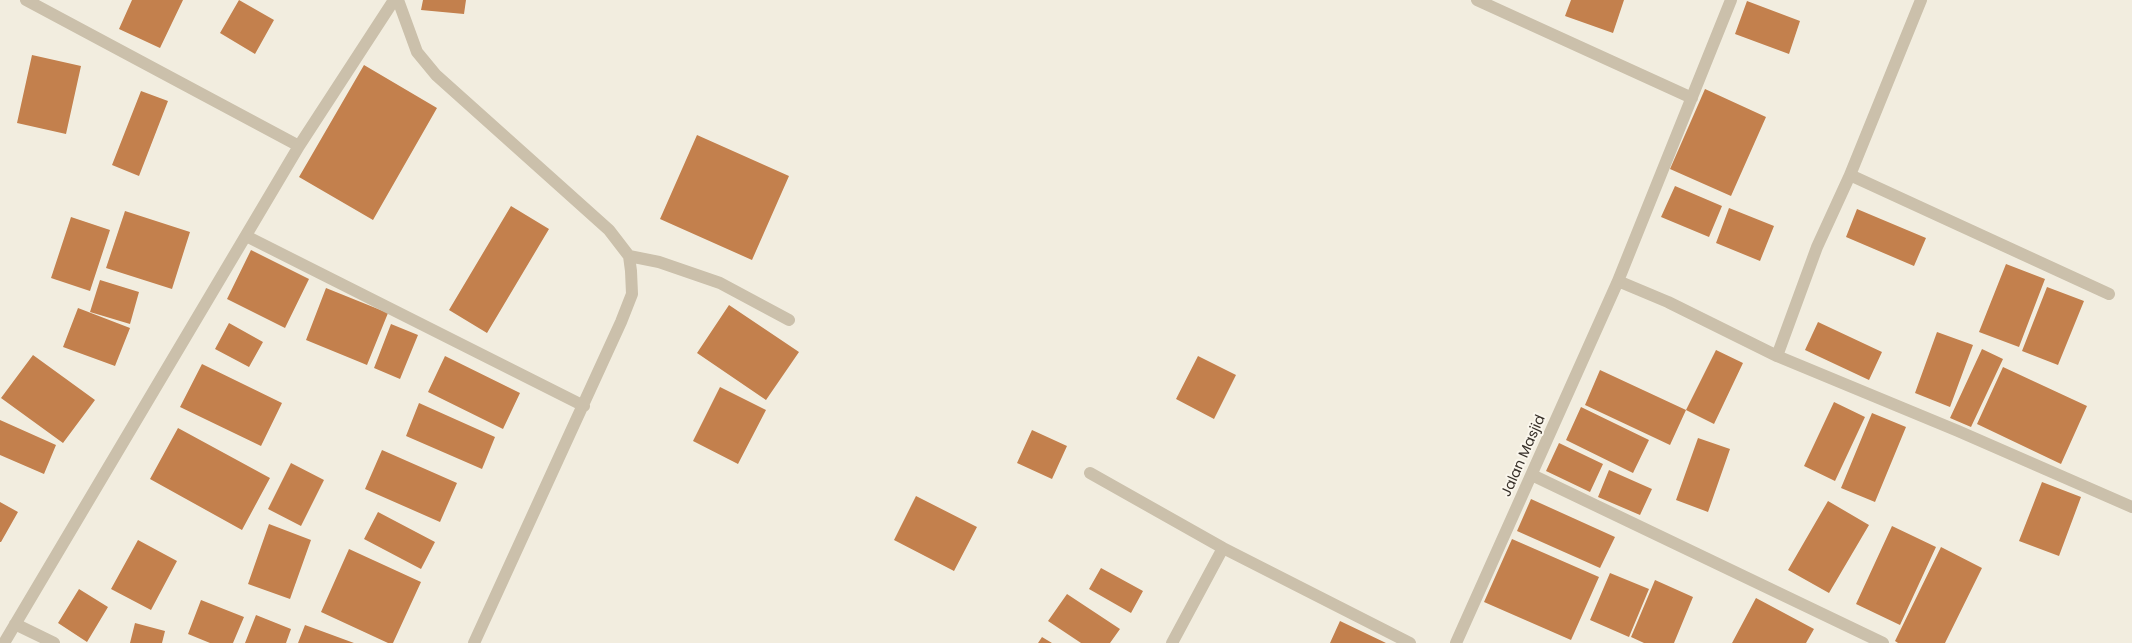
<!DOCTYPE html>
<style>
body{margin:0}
canvas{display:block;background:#f2eddf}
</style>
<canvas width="2132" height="643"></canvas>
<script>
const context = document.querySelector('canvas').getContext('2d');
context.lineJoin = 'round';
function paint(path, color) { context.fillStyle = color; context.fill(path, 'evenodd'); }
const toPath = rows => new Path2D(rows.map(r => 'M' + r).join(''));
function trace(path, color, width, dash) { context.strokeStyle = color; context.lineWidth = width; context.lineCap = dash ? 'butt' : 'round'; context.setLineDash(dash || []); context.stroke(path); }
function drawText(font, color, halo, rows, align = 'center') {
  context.font = font + ' Poppins,sans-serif'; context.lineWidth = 4; context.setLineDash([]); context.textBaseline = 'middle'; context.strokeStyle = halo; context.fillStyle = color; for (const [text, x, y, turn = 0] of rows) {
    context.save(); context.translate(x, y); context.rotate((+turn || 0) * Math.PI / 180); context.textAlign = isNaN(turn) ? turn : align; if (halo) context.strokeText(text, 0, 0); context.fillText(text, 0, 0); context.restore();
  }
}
paint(toPath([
 [132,0,183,0,160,48,119,29],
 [239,0,274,20,255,54,220,33],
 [423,0,466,0,464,14,421,10],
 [1571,0,1624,0,1613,33,1565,16],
 [1747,1,1800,21,1789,54,1735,34],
 [32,55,81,66,66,134,17,123],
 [364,65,437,108,373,220,299,177],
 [1705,89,1766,117,1731,196,1670,169],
 [141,91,168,101,139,176,112,165],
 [697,135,789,176,752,260,660,219],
 [1675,186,1722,206,1709,237,1661,217],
 [511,206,549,229,487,333,449,310],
 [1729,208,1774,226,1760,261,1716,243],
 [1857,209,1926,238,1914,266,1846,237],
 [125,211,190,232,172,289,106,268],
 [71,217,110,230,90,291,51,278],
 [251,250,309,279,285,328,227,299],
 [2006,264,2045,279,2019,347,1979,332],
 [100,280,139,292,130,324,90,312],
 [2047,287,2084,301,2058,365,2022,351],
 [326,288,388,313,367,365,306,340],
 [729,305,799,352,766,400,697,353],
 [78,308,130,328,115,366,63,347],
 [1818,322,1882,352,1869,380,1805,350],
 [229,323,263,342,249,367,215,349],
 [391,324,418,335,400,379,374,368],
 [1937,332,1973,345,1950,407,1915,393],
 [1982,349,2003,359,1971,427,1950,418],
 [1716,350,1743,363,1714,424,1686,410],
 [33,355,95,400,63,443,1,398],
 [445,356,520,393,503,429,428,392],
 [1198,356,1236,375,1214,419,1176,399],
 [202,364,282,403,261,446,180,407],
 [2003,367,2087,406,2061,464,1977,424],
 [1600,370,1686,410,1670,445,1585,405],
 [720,387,766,410,738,464,693,441],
 [1834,402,1865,417,1835,481,1804,466],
 [419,403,495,437,482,469,406,436],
 [1581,407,1649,440,1633,473,1566,440],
 [1872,413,1906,427,1875,502,1841,488],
 [0,420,56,445,44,474,0,455],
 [178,428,270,478,242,530,150,479],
 [1032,430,1067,446,1052,479,1017,463],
 [1698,438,1730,449,1708,512,1676,500],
 [1559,443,1603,464,1590,492,1546,471],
 [382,450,457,483,440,522,365,489],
 [291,463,324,480,301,526,268,509],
 [1609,470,1652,489,1640,515,1598,497],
 [2042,482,2081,497,2059,556,2019,541],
 [916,496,977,527,954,571,894,540],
 [1531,499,1615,537,1600,568,1517,531],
 [1828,501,1869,525,1829,593,1788,570],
 [0,502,18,512,1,542,0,542],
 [378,512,435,542,421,569,364,539],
 [269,524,311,540,290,599,248,584],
 [1892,526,1936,547,1900,625,1856,604],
 [1512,539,1599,577,1571,640,1484,602],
 [138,540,177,561,151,610,111,589],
 [1941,547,1982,568,1945,643,1898,643,1895,641],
 [349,549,421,582,393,643,388,643,321,612],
 [1101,568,1143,591,1131,613,1089,589],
 [1610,573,1649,589,1629,637,1590,620],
 [1655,580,1693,597,1674,643,1644,643,1631,637],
 [79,589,108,607,87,642,58,623],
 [1067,594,1120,629,1110,643,1081,643,1048,621],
 [1756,598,1814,629,1806,643,1732,643],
 [201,600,244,617,233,643,210,643,188,634],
 [256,615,291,629,286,643,245,643],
 [1340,621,1386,643,1330,643],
 [135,623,165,631,162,643,130,643],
 [305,625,354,643,298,643],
 [1042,637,1052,643,1038,643]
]), '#c3804d');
trace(toPath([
 [26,0,299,146],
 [398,0,417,52,436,75,609,230,629,256,631,271,632,294,621,322,474,643],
 [1477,0,1692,98],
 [1921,0,1850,175,1817,247,1777,356,1958,431,2132,507],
 [1850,175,2109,294],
 [246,236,584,406],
 [629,256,659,262,720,283,789,320],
 [1618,281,1668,302,1777,356],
 [1090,473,1223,548,1410,643],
 [1532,475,1883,643],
 [15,624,54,643],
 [4,643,299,146,394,0],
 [1172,643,1223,548],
 [1456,643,1618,281,1731,0]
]), '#cbc0ab', 12);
drawText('14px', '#38312a', '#faf6ec', [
 ["Jalan Masjid",1524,456,-66]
]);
</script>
